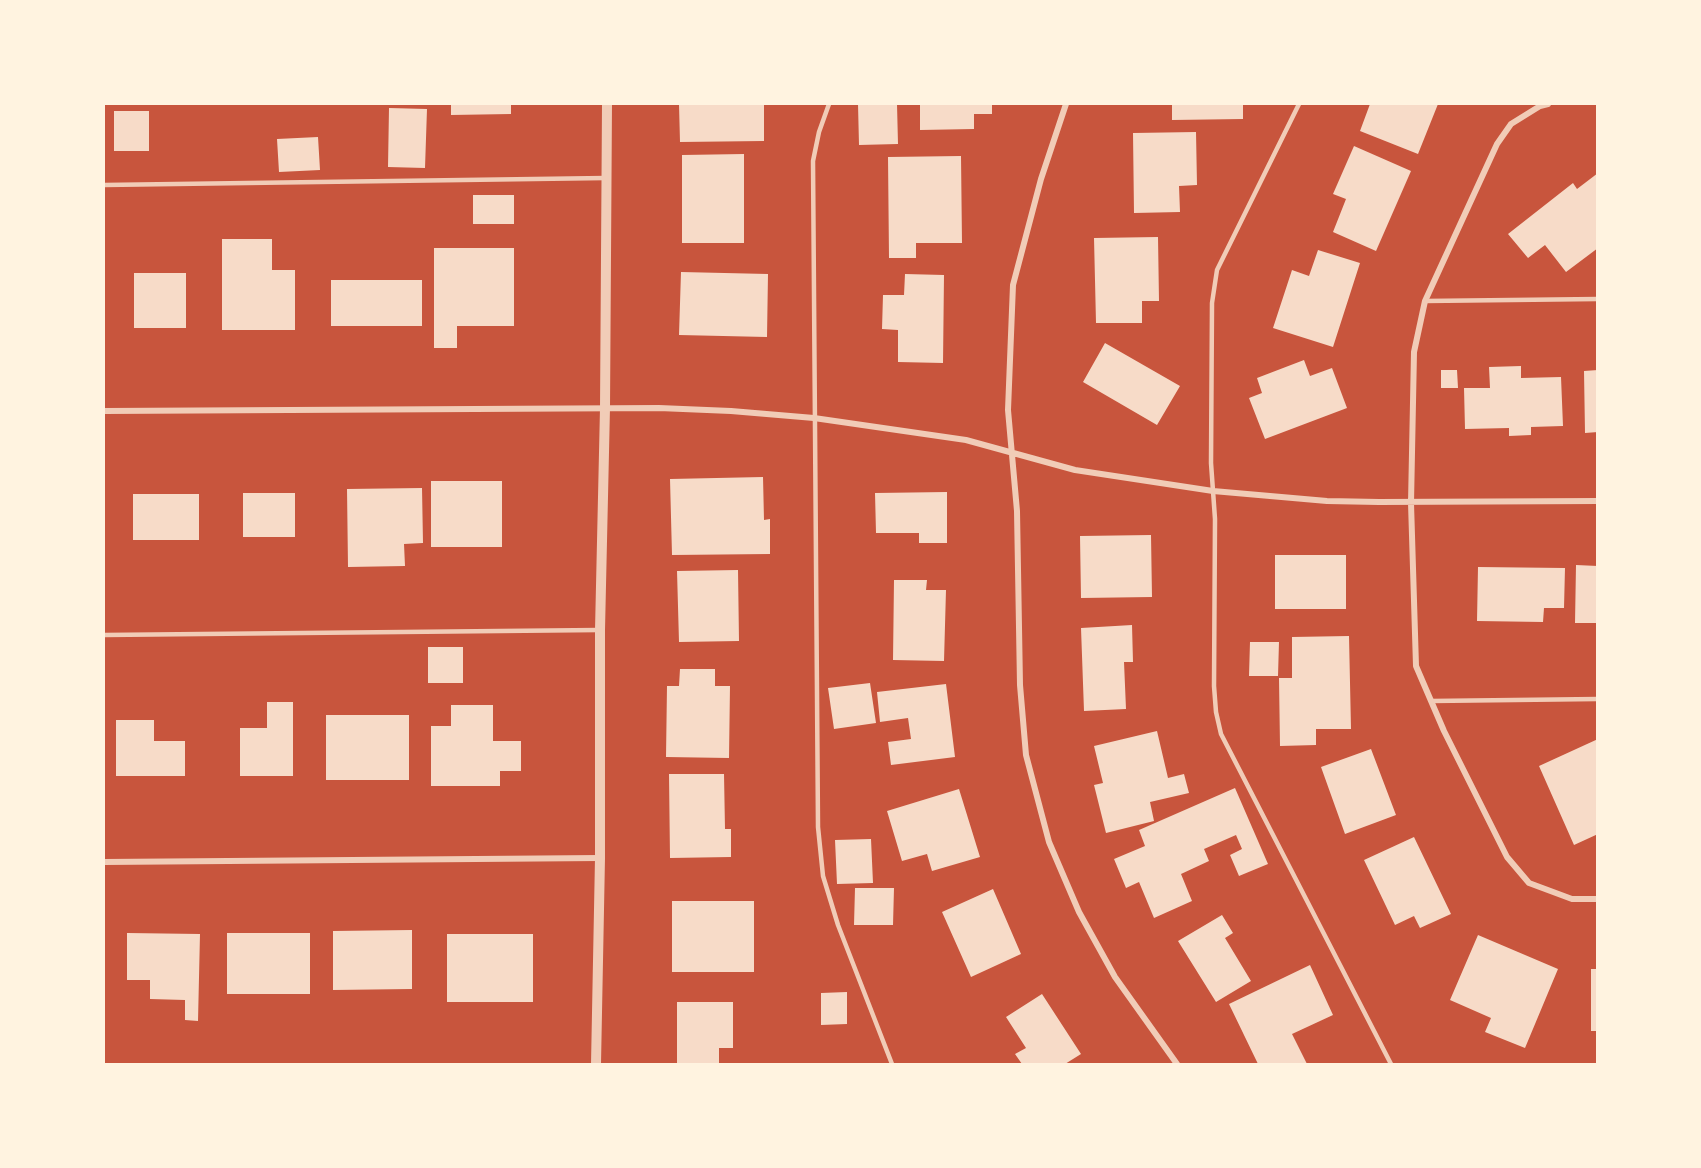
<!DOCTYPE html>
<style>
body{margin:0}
#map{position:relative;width:1701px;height:1168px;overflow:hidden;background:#c8553d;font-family:"Sofia Sans Condensed",sans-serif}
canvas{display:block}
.frame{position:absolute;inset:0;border:105px solid #fff3e0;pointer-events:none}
</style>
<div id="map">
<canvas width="1701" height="1168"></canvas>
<div class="frame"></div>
</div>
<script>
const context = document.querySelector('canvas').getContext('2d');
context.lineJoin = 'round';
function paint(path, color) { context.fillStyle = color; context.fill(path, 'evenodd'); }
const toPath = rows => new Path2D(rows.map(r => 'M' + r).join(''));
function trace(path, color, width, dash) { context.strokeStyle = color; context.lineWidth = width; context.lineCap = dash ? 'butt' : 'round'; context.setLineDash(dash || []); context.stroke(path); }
paint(toPath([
 [451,104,511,104,511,114,451,115],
 [679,104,764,104,764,141,680,142],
 [858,104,897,104,898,144,859,145],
 [920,104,992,104,992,114,974,114,974,129,920,130],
 [1172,104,1243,104,1243,119,1172,120],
 [1370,104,1438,104,1418,154,1360,131],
 [389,108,427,109,425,168,388,167],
 [114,111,149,111,149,151,114,151],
 [1196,132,1197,185,1179,186,1180,212,1134,213,1133,133],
 [318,137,320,170,279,172,277,139],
 [1354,146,1411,171,1376,251,1333,232,1346,199,1333,194],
 [744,154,744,243,682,243,682,155],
 [961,156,962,243,916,243,916,258,889,258,888,157],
 [1598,173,1598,248,1566,272,1545,245,1528,258,1508,234,1573,183,1577,189],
 [473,195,514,195,514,224,473,224],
 [1158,237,1159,301,1142,301,1142,323,1096,323,1094,238],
 [222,239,272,239,272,270,295,270,295,330,222,330],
 [434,248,514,248,514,326,457,326,457,348,434,348],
 [1318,250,1360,263,1333,347,1273,328,1292,270,1309,276],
 [681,272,768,274,767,337,679,335],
 [134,273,186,273,186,328,134,328],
 [905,274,944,275,943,363,898,362,898,330,882,329,883,295,904,295],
 [331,280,422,280,422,326,331,326],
 [1105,343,1180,386,1157,425,1083,382],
 [1304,360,1310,376,1332,368,1347,408,1265,439,1249,398,1262,393,1257,378],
 [1521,366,1521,378,1561,377,1563,426,1531,427,1531,435,1509,436,1509,428,1465,429,1464,388,1490,388,1489,367],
 [1441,370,1457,370,1458,388,1441,388],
 [1598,370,1598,432,1585,433,1584,371],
 [763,477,764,520,770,519,770,554,672,555,670,479],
 [431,481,502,481,502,547,431,547],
 [422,488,423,543,404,544,405,566,348,567,347,489],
 [947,492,947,543,919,543,919,533,876,533,875,493],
 [243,493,295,493,295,537,243,537],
 [133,494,199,494,199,540,133,540],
 [1151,535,1152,597,1081,598,1080,536],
 [1275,555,1346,555,1346,609,1275,609],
 [1576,565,1598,566,1598,623,1575,623],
 [1478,567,1565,568,1564,608,1544,608,1543,622,1477,621],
 [738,570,739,641,679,642,677,571],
 [894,580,927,580,926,590,946,590,944,661,893,660],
 [1132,625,1133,662,1124,662,1126,709,1084,711,1081,628],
 [1349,636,1351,729,1316,729,1316,745,1280,746,1279,678,1292,678,1292,637],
 [1250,642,1279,642,1278,676,1249,676],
 [428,647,463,647,463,683,428,683],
 [680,669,715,669,715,686,730,686,729,758,666,757,667,686,679,686],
 [870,683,876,723,834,729,828,688],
 [946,684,955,757,891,765,888,742,911,739,908,718,880,722,877,692],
 [267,702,293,702,293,776,240,776,240,728,267,728],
 [451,705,493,705,493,741,521,741,521,771,500,771,500,786,431,786,431,726,451,726],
 [326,715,409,715,409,780,326,780],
 [116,720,154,720,154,741,185,741,185,776,116,776],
 [1157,731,1168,778,1184,774,1189,793,1150,802,1154,821,1106,833,1094,785,1103,783,1094,746],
 [1598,739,1598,834,1574,845,1539,766],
 [1371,749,1396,815,1345,834,1321,767],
 [669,774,724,774,725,829,731,829,731,857,670,858],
 [1235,788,1268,864,1239,876,1230,855,1242,849,1236,835,1204,849,1209,861,1181,874,1192,901,1154,918,1139,882,1126,888,1114,859,1145,846,1139,830],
 [959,789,980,857,932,871,927,854,902,861,887,811],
 [1414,837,1451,914,1420,928,1414,916,1395,925,1364,860],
 [871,839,873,883,837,884,835,840],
 [855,888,894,888,893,925,854,925],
 [993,889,1021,954,971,977,942,912],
 [672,901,754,901,754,972,672,972],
 [1222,915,1233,933,1225,938,1251,981,1216,1002,1178,941],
 [412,930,412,989,333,990,333,931],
 [127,933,200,934,198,1021,185,1020,185,1000,150,999,150,980,127,980],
 [227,933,310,933,310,994,227,994],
 [447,934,533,934,533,1002,447,1002],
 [1478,935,1558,969,1525,1048,1485,1032,1491,1018,1450,1000],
 [1310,965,1333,1015,1292,1034,1307,1064,1258,1064,1229,1004],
 [1591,969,1598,969,1598,1031,1591,1031],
 [847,992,847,1024,821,1025,821,993],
 [1042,994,1081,1054,1065,1064,1022,1064,1015,1054,1026,1048,1006,1017],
 [677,1002,733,1002,733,1048,719,1048,719,1064,677,1064]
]), '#f7dbc8');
trace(toPath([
 [829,104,819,132,813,161,818,827,823,876,838,925,892,1064],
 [1299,104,1217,270,1212,303,1211,463,1215,519,1214,686,1216,712,1221,734,1391,1064],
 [104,185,606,178],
 [1425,301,1598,299],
 [104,635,599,630],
 [1431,701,1598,699]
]), '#f1ccb7', 4.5);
trace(toPath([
 [1066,104,1041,179,1013,285,1008,410,1017,511,1020,685,1026,755,1049,842,1079,912,1115,977,1177,1064],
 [1548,104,1540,106,1511,124,1497,144,1425,301,1414,352,1411,503,1416,666,1444,731,1507,857,1529,883,1572,899,1598,899],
 [104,411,659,408,731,411,814,418,966,440,1075,470,1213,491,1327,501,1379,502,1598,501],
 [104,862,600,858]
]), '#f1ccb7', 6);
trace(toPath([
 [596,1064,600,858,600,630,605,408,607,104]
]), '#f1ccb7', 10);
</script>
